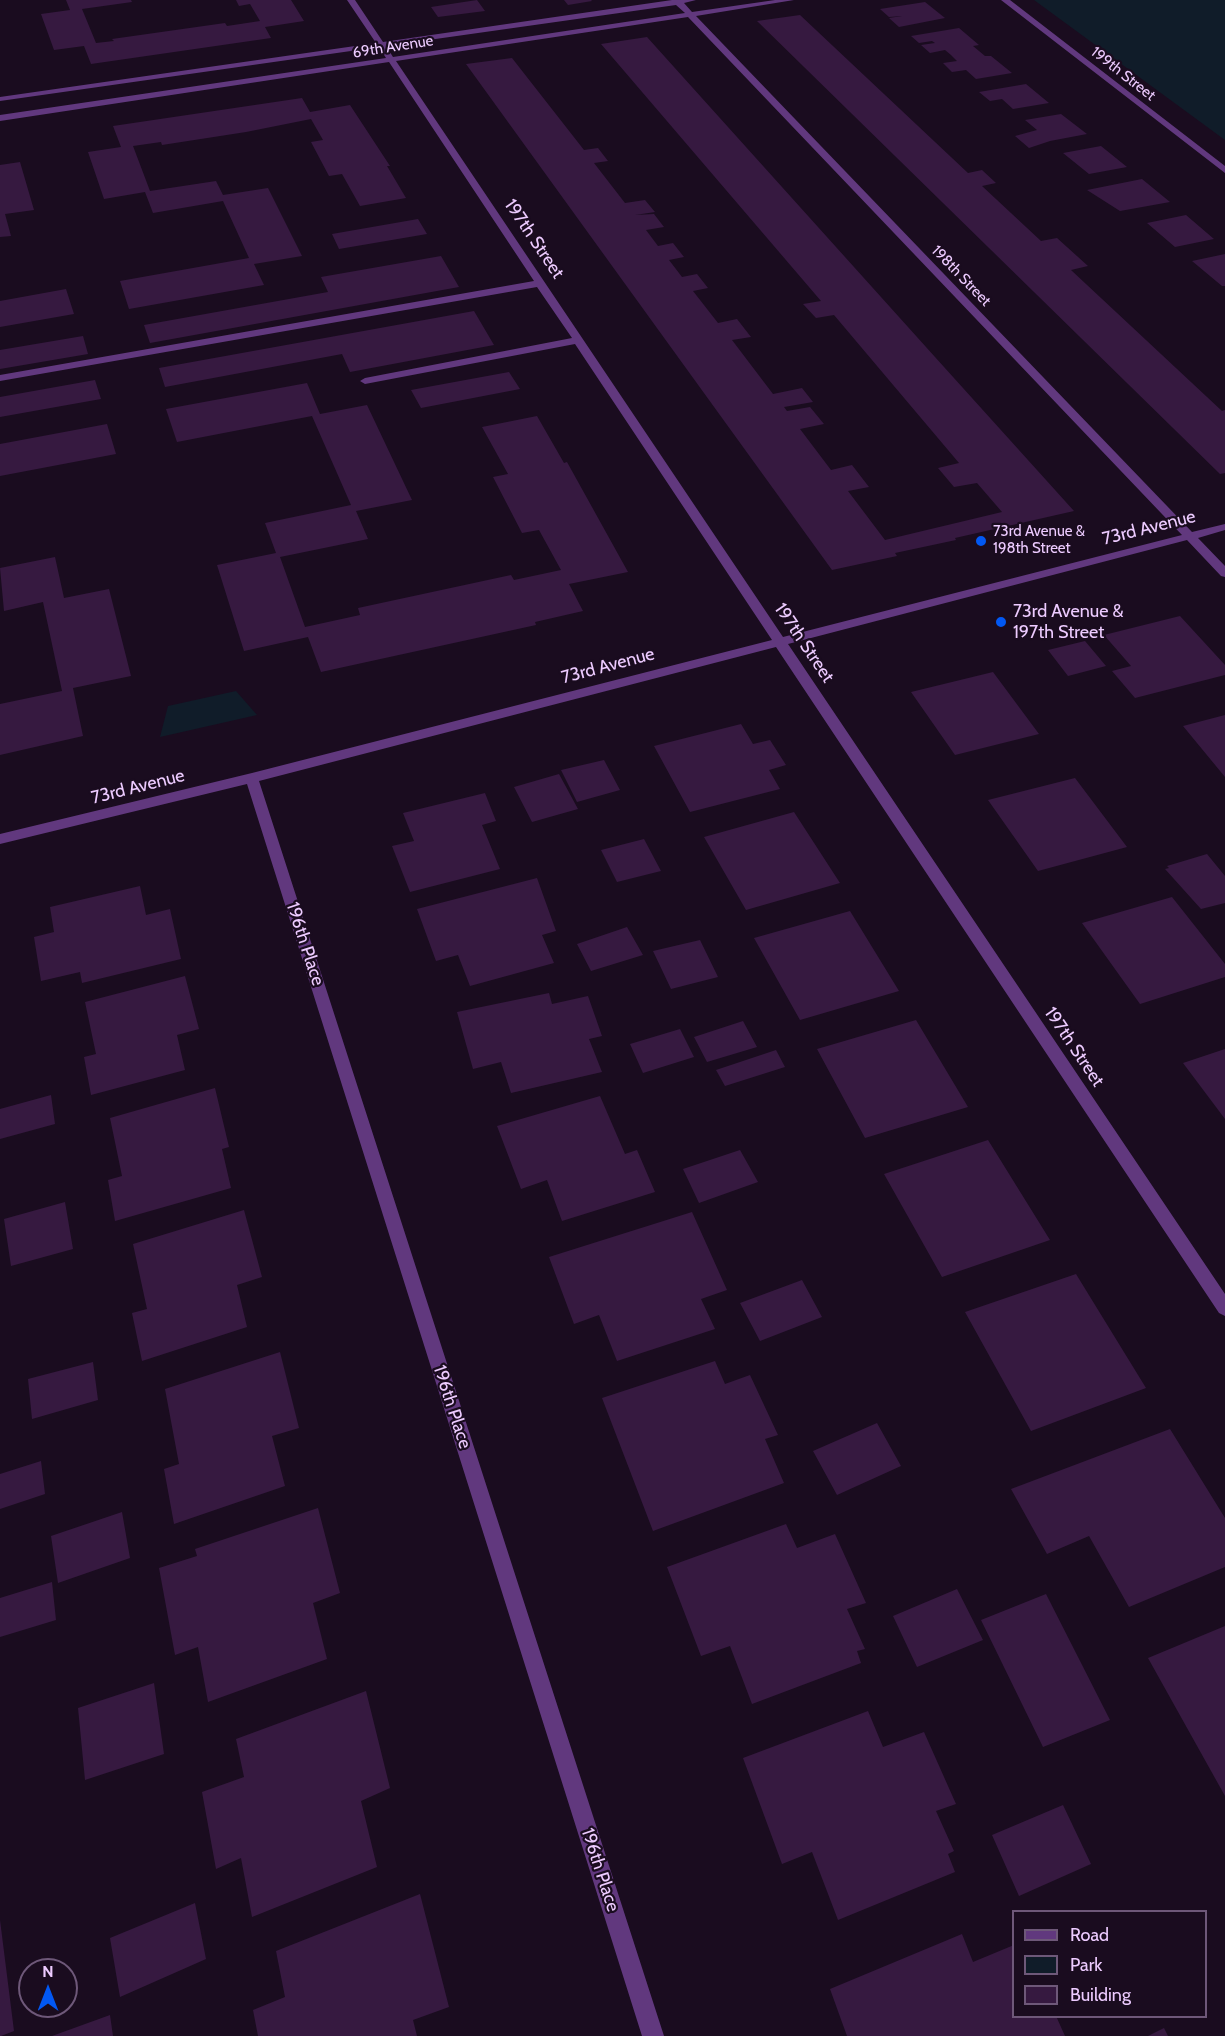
<!DOCTYPE html>
<style>
body{margin:0}
#map{position:relative;width:1225px;height:2036px;overflow:hidden;background:#1a0c1f;font-family:Cabin,sans-serif}
canvas{display:block}
.legend{position:absolute;left:1012px;top:1910px;width:195px;height:108px;box-sizing:border-box;background:#1a0c1f;border:2px solid #6e5879;margin:0;padding:8px 10px;list-style:none;font-size:18px;color:#edcbff}
.legend li{display:flex;align-items:center;gap:12px;height:30px}
.legend b{width:30px;border:2px solid #6e5879}
.north{position:absolute;left:18px;top:1958px;width:60px;height:60px;box-sizing:border-box;background:#1a0c1f;border:2px solid #6e5879;border-radius:50%;rotate:0deg;font-size:16px;font-weight:700;line-height:24px;text-align:center;color:#edcbff}
.north::after{content:'';display:block;margin:auto;width:21px;height:27px;background:#0258f3;clip-path:polygon(50% 0,100% 100%,50% 72%,0 100%)}
</style>
<div id="map">
<canvas width="1225" height="2036"></canvas>
<ul class="legend">
<li><b style="height:8px;background:#61387e"></b>Road</li>
<li><b style="height:16px;background:#101c29"></b>Park</li>
<li><b style="height:16px;background:#361940"></b>Building</li>
</ul>
<div class="north">N</div>
</div>
<script>
const context = document.querySelector('canvas').getContext('2d');
context.lineJoin = 'round';
function paint(path, color) { context.fillStyle = color; context.fill(path, 'evenodd'); }
const toPath = rows => new Path2D(rows.map(r => 'M' + r).join(''));
function trace(path, color, width, dash) { context.strokeStyle = color; context.lineWidth = width; context.lineCap = dash ? 'butt' : 'round'; context.setLineDash(dash || []); context.stroke(path); }
function drawText(font, color, halo, rows, align = 'center') {
  context.font = font + ' Cabin,sans-serif'; context.lineWidth = 4.5; context.setLineDash([]); context.textBaseline = 'middle'; context.strokeStyle = halo; context.fillStyle = color; for (const [text, x, y, turn = 0] of rows) {
    context.save(); context.translate(x, y); context.rotate((+turn || 0) * Math.PI / 180); context.textAlign = isNaN(turn) ? turn : align; if (halo) context.strokeText(text, 0, 0); context.fillText(text, 0, 0); context.restore();
  }
}
paint(toPath([
 [1034,0,1225,0,1225,140],
 [236,691,257,715,160,737,168,706]
]), '#101c29');
paint(toPath([
 [66,0,131,0,132,2,82,9,96,43,114,41,112,39,225,23,227,26,260,21,250,4,239,6,236,0,291,0,304,21,265,27,271,38,91,64,84,46,54,50,41,14,70,10],
 [477,0,485,11,438,17,431,7],
 [564,0,591,0,592,1,568,5],
 [925,2,945,18,899,27,889,18,902,16,889,17,880,9],
 [800,15,968,173,982,170,996,183,982,186,1041,241,1057,238,1088,266,1071,270,1222,411,1225,410,1225,473,1220,474,757,21],
 [959,28,979,45,973,46,985,56,991,56,1012,73,976,79,966,70,952,72,943,63,957,61,951,55,945,50,930,53,921,45,935,43,932,41,919,43,911,36],
 [647,37,935,357,1074,511,955,538,956,540,895,553,897,556,832,570,466,64,512,58,584,150,598,148,608,161,594,163,625,203,645,200,655,212,635,215,654,214,664,227,646,230,658,246,673,243,684,257,669,260,682,277,697,274,708,288,693,291,718,323,737,319,751,337,732,340,773,394,802,388,813,402,784,407,787,411,810,407,824,424,800,429,831,470,852,465,869,487,848,491,885,540,1002,512,977,483,954,487,938,468,959,463,834,315,816,318,803,304,821,301,601,44],
 [1026,84,1049,103,1013,109,1002,99,990,101,979,92],
 [302,98,310,112,350,105,390,166,387,166,406,198,360,206,342,174,329,176,311,142,323,140,311,119,246,132,162,145,161,142,133,146,150,191,216,181,223,195,268,188,302,256,254,264,264,285,129,309,120,281,249,258,223,201,153,213,145,192,104,199,88,152,121,147,113,126],
 [1061,114,1087,134,1050,141,1029,148,1015,136,1037,130,1025,120],
 [1101,146,1127,167,1089,174,1063,153],
 [20,162,34,210,5,214,11,236,0,237,0,165],
 [1142,179,1170,202,1120,211,1087,190],
 [1186,215,1214,239,1175,247,1147,223],
 [418,219,427,234,339,249,332,234],
 [1225,254,1225,286,1222,286,1192,261],
 [441,256,459,287,150,343,144,325,328,292,321,277],
 [66,289,74,314,0,327,0,301],
 [474,311,494,345,350,372,342,354,165,387,159,368],
 [83,336,88,354,0,369,0,350],
 [509,372,520,389,421,408,411,390],
 [95,380,101,399,0,417,0,397],
 [307,383,320,414,367,405,412,500,356,511,368,539,280,557,305,627,360,615,358,608,511,575,514,580,561,570,539,530,522,533,493,477,508,474,482,427,537,416,564,463,567,462,628,572,569,584,583,611,535,622,536,625,321,672,308,637,244,651,217,565,276,553,265,523,351,505,312,416,177,442,166,409],
 [107,424,116,454,0,476,0,444],
 [55,557,64,598,109,589,131,676,73,688,83,736,0,755,0,704,62,691,43,602,4,611,0,568],
 [1180,616,1225,665,1225,675,1135,698,1112,671,1131,666,1104,635],
 [1085,641,1106,666,1068,676,1048,650],
 [993,672,1039,734,955,755,911,692],
 [1225,715,1225,777,1183,726],
 [741,724,753,744,770,740,786,765,769,770,780,789,690,812,654,746],
 [604,760,620,790,577,802,561,770],
 [559,774,578,809,532,822,514,787],
 [1075,778,1127,847,1038,871,988,800],
 [485,793,496,821,482,825,500,869,410,892,392,846,414,841,403,813],
 [794,812,840,883,746,910,704,837],
 [644,839,661,871,617,882,601,850],
 [1207,854,1225,876,1225,903,1201,909,1165,869,1169,868,1167,866],
 [537,878,556,931,542,935,554,963,470,986,458,955,436,961,417,909],
 [140,886,146,915,170,909,181,959,82,983,80,972,41,981,34,937,54,932,50,907],
 [1172,897,1225,964,1225,977,1140,1004,1082,923],
 [850,911,899,991,800,1020,754,938],
 [627,927,643,955,591,971,577,944],
 [700,940,718,977,671,989,653,951],
 [185,976,199,1029,177,1035,185,1070,91,1095,84,1057,96,1054,85,1002],
 [549,993,552,1004,588,996,602,1036,589,1039,602,1072,511,1093,501,1062,473,1069,457,1012],
 [916,1020,968,1107,865,1138,817,1049],
 [743,1021,757,1047,707,1062,694,1037],
 [680,1029,694,1057,643,1073,630,1044],
 [1225,1049,1225,1119,1183,1063],
 [776,1050,785,1067,725,1086,716,1070],
 [215,1088,229,1147,222,1149,231,1188,115,1221,108,1180,122,1176,110,1118],
 [51,1095,55,1124,0,1139,0,1109],
 [600,1096,625,1154,637,1150,655,1192,562,1221,547,1180,521,1189,497,1126],
 [988,1140,1050,1240,942,1277,884,1174],
 [740,1150,758,1182,699,1203,683,1169],
 [65,1202,73,1249,11,1266,4,1219],
 [244,1210,262,1277,237,1285,247,1327,142,1361,132,1313,147,1309,133,1244],
 [692,1212,727,1290,701,1299,715,1329,617,1361,599,1315,574,1324,549,1257],
 [1076,1274,1146,1388,1031,1431,965,1312],
 [802,1280,822,1317,760,1341,740,1303],
 [280,1352,299,1428,272,1436,285,1486,174,1524,164,1469,179,1464,165,1389],
 [715,1361,725,1384,750,1375,778,1435,765,1439,784,1483,653,1531,602,1398],
 [93,1362,98,1400,32,1419,28,1379],
 [877,1423,901,1466,837,1495,813,1451],
 [1170,1429,1225,1518,1225,1567,1129,1607,1089,1536,1047,1554,1011,1489],
 [41,1461,45,1494,0,1509,0,1474],
 [318,1508,340,1593,313,1603,327,1659,208,1702,198,1647,175,1655,159,1568,197,1556,195,1549],
 [122,1512,130,1558,58,1583,51,1536],
 [786,1524,797,1548,835,1534,866,1603,847,1609,865,1649,857,1651,861,1663,752,1704,730,1646,701,1656,667,1567],
 [52,1582,56,1620,0,1637,0,1598],
 [957,1589,983,1640,917,1667,893,1616],
 [1046,1594,1110,1720,1043,1747,981,1620],
 [1225,1626,1225,1796,1148,1658],
 [154,1683,164,1754,85,1780,78,1708],
 [366,1691,390,1788,361,1801,377,1867,252,1917,241,1858,216,1869,202,1792,244,1777,236,1739],
 [868,1711,883,1747,924,1732,956,1804,936,1811,954,1851,948,1854,955,1872,838,1920,812,1852,782,1864,743,1758],
 [1063,1805,1091,1864,1019,1896,992,1835],
 [420,1894,449,2007,413,2020,417,2036,258,2036,253,2010,285,1997,276,1951],
 [195,1903,206,1959,120,1997,110,1938],
 [0,1920,14,2031,1,2036,0,2036],
 [962,1934,973,1962,1014,1945,1014,2016,1056,2016,1065,2036,847,2036,830,1989],
 [110,2015,113,2036,52,2036],
 [1164,2028,1168,2036,1148,2036]
]), '#361940');
paint(toPath([
 [347,0,355,0,383,42,672,0,696,0,684,3,692,12,775,0,794,0,696,16,1192,532,1225,524,1225,530,1198,538,1225,566,1225,577,1221,576,1187,540,788,644,1225,1294,1225,1316,1219,1313,776,647,259,781,664,2036,642,2036,247,784,0,844,0,834,252,773,772,640,575,344,365,384,360,381,365,378,572,338,537,287,0,381,0,375,534,281,389,62,0,121,0,115,386,58,379,47,0,101,0,97,376,43,347,0],
 [676,5,685,13,393,57,386,46,676,5],
 [688,17,1182,535,783,637,396,61,688,17],
 [1001,0,1010,0,1225,166,1225,173,1001,0]
]), '#61387e');
for (const [x, y, r, color] of [
 [981,541,6,"#0258f3"],
 [1001,622,6,"#0258f3"]
]) { const dot = new Path2D(); dot.arc(x, y, r, 0, 2 * Math.PI); context.fillStyle = color; context.fill(dot); trace(dot, '#1a0c1f', 2); }
drawText('15px', '#edcbff', '#1a0c1f', [
 ["69th Avenue",393,47,-9],
 ["199th Street",1123,74,38],
 ["198th Street",961,276,46]
]);
drawText('15px', '#edcbff', '#1a0c1f', [
 ["73rd Avenue &",993,532],
 ["198th Street",993,549]
], 'left');
drawText('18px', '#edcbff', '#1a0c1f', [
 ["197th Street",534,239,56],
 ["73rd Avenue",1149,528,-14],
 ["197th Street",804,643,56],
 ["73rd Avenue",608,666,-15],
 ["73rd Avenue",138,787,-14],
 ["196th Place",305,944,72],
 ["197th Street",1074,1047,56],
 ["196th Place",452,1407,72],
 ["196th Place",600,1870,72]
]);
drawText('18px', '#edcbff', '#1a0c1f', [
 ["73rd Avenue &",1013,612],
 ["197th Street",1013,633]
], 'left');
</script>
